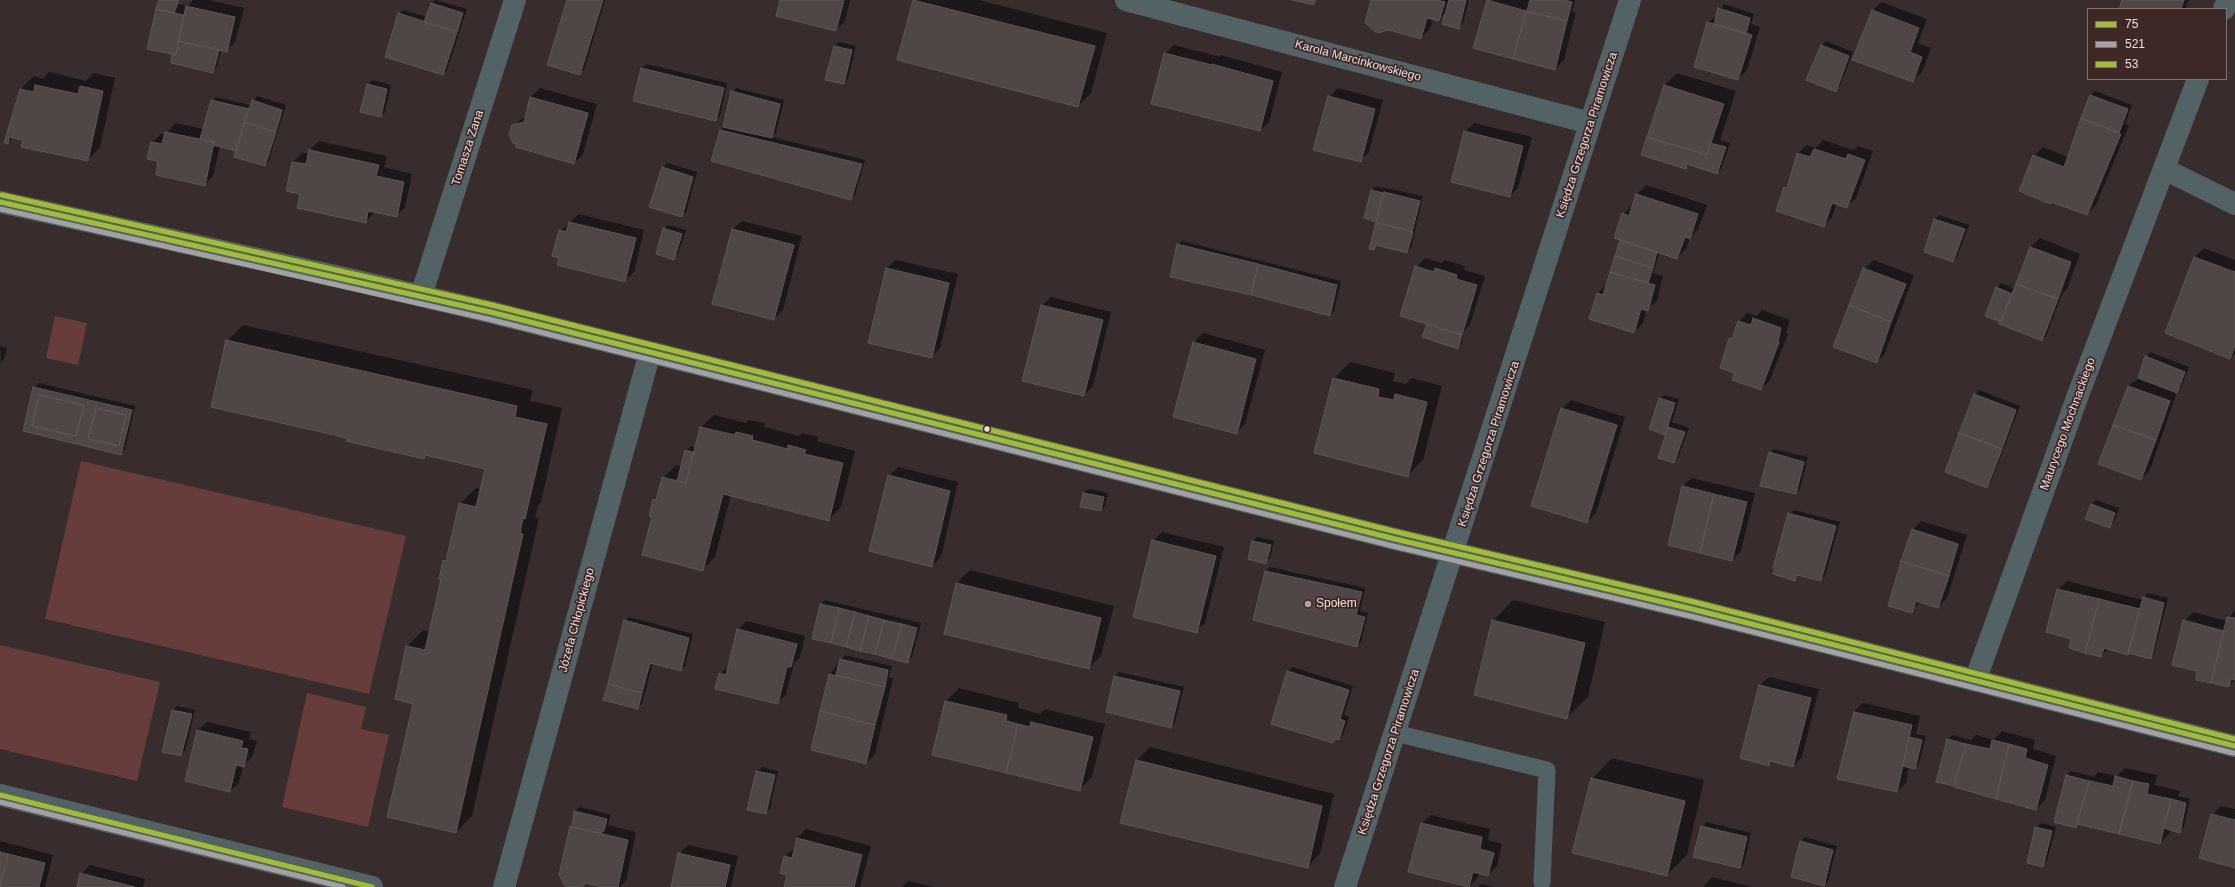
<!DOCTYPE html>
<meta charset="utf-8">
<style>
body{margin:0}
#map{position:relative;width:2235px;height:887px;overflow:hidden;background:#382c2c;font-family:Arial,sans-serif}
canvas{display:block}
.legend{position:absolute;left:2087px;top:8px;width:140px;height:72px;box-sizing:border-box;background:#3e2826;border:1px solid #84716f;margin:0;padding:5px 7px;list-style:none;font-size:12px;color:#eddedc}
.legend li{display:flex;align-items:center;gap:8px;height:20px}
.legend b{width:20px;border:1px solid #84716f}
</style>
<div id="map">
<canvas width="2235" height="887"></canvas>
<ul class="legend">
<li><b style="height:5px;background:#a2bd31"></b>75</li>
<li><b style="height:5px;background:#a2a2a2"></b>521</li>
<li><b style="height:5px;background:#a2bd31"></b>53</li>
</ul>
</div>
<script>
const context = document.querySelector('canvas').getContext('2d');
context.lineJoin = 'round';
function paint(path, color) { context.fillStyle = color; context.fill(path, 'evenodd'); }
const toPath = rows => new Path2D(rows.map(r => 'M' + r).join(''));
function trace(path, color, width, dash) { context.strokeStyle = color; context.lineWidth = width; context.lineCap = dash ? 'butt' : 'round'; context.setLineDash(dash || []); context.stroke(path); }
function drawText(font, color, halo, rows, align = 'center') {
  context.font = font + ' Arial,sans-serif'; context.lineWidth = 3.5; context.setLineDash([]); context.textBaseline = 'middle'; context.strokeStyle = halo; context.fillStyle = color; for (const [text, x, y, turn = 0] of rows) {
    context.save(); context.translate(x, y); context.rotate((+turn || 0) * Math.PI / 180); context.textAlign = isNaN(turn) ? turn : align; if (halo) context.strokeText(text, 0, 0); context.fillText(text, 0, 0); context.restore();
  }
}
paint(toPath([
 [55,316,87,323,78,365,46,358],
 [81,461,406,536,369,694,45,619],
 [0,645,160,682,137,781,0,749],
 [307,693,366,707,361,729,389,735,368,827,282,807]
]), '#663d3a');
paint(toPath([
 [160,0,180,0,178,4,188,6,193,0,209,0,244,8,235,42,226,51,221,50,217,67,213,72,174,53],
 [435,0,467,9,447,70,443,74,399,14,403,10,427,17,432,3],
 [568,0,605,0,584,70,579,74],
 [782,0,850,0,845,21,836,30],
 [914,0,979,0,1107,33,1091,93,1078,106,898,60],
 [1373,0,1469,0,1463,23,1458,28,1447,11,1438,20,1433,18,1430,29,1421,38],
 [1489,0,1575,0,1572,12,1576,12,1564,60,1555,69],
 [2124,0,2189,0,2185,9,2120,9],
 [1881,2,1927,19,1918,43,1931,48,1922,72,1913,81,1872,11],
 [1724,4,1754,14,1751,24,1760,27,1747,70,1738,79,1708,23,1718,14],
 [1826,41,1853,52,1840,86,1835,90,1822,45],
 [839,42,856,46,848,79,843,83,835,46],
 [1174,45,1220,57,1221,55,1282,72,1269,122,1260,130,1165,54],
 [646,64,727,83,720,116,716,120,642,68],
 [49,72,86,81,94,73,115,78,100,147,88,160,24,140,13,137,8,143,5,142,21,89,34,76,43,79],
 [1677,73,1736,91,1720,140,1730,143,1721,169,1717,173,1690,164,1685,168,1664,86],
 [372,80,391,85,385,112,380,116,368,85],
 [540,88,597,104,583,154,574,163,513,126,526,116,531,97],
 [736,88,784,100,776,133,772,137,865,160,855,195,851,199,721,130,724,127,732,92],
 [1338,88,1383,100,1369,152,1360,161,1329,97],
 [2095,91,2132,105,2125,124,2129,125,2096,205,2087,214,2052,201,2050,203,2034,156,2043,147,2068,157,2091,95],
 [257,96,286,105,269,160,265,165,237,150,220,146,213,176,205,185,159,160,152,143,161,134,165,135,175,123,204,129,212,101,216,97,251,105],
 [1474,123,1532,137,1518,188,1510,196,1465,132],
 [1823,140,1853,150,1858,146,1873,151,1856,198,1847,207,1837,203,1832,217,1823,226,1785,187,1789,183,1798,153,1807,145,1816,148],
 [319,141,387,156,384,167,412,174,405,207,396,216,375,212,366,222,302,193,287,190,293,162,302,153,309,154,310,150],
 [667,163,697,172,686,212,681,216,663,168],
 [1646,185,1707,205,1698,229,1690,238,1686,249,1677,258,1660,252,1653,273,1663,276,1657,301,1646,310,1643,323,1634,332,1590,318,1598,293,1607,284,1621,239,1623,214,1633,205,1637,194],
 [1376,186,1423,196,1411,248,1407,252,1379,244,1374,249,1378,221,1365,218,1372,190],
 [579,214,644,230,634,272,625,280,560,257,560,231],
 [1939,215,1969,225,1957,257,1953,261,1935,220],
 [742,221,802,236,783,310,774,319,733,229],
 [668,225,686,230,678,254,674,259,664,229],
 [2040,238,2080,254,2067,289,2062,294,2046,336,2042,340,1997,288,2001,283,2015,289,2031,247],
 [1182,241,1341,281,1334,311,1330,315,1171,276,1178,245],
 [2204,248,2235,260,2235,353,2230,358,2166,333,2195,257],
 [1425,258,1442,263,1445,260,1465,266,1464,270,1485,276,1470,325,1464,331,1462,343,1457,348,1429,324,1416,267],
 [896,260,958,274,940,348,932,357,887,268],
 [1873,260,1914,275,1885,353,1877,362,1864,269],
 [1051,297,1111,312,1093,386,1084,395,1042,306],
 [1762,310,1790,320,1786,333,1788,334,1770,380,1761,389,1735,372,1730,339,1735,334,1739,322,1747,313,1757,316],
 [243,325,533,390,530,401,562,408,541,502,538,505,535,518,539,518,472,816,456,832,415,703,407,647,423,630,431,632,443,578,440,578,444,560,447,557,460,504,476,488,481,489,486,468,427,455,424,458,348,437,227,341],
 [1203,333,1265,350,1245,424,1236,433,1174,417,1194,342],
 [0,346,7,348,5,357,1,362],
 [2150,352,2189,367,2181,387,2177,392,2150,470,2141,479,2128,386,2139,378,2146,357],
 [1350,362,1395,373,1393,381,1406,384,1412,378,1442,386,1423,460,1407,476,1315,452,1334,378],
 [39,383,135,406,125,449,121,453,34,388],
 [1979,390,2020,406,1991,482,1987,487,1975,395],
 [1664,395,1679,399,1672,422,1689,428,1678,457,1673,462,1666,434,1651,428,1660,399],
 [1571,400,1625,417,1596,513,1587,522,1562,409],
 [714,415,746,423,749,420,765,423,764,427,799,436,802,433,818,437,817,441,855,451,841,507,828,520,731,495,715,557,703,569,653,516,654,500,658,496,663,478,676,465,682,467,686,450,691,446,696,448,701,427],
 [1774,449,1808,457,1800,489,1796,493,1770,453],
 [898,467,958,482,941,557,932,566,889,476],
 [1692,478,1755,493,1741,551,1732,560,1683,486],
 [1089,489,1108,493,1105,506,1101,510,1084,493],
 [2096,500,2119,508,2114,522,2109,527,2092,504],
 [1794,510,1840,522,1825,576,1821,580,1799,575,1795,580,1774,573,1774,568,1789,514],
 [1921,521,1967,535,1947,598,1938,607,1921,601,1911,612,1913,530],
 [1162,532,1224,547,1205,623,1196,631,1153,541],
 [1257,537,1274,541,1270,558,1266,562,1253,541],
 [1270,567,1365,588,1360,611,1368,613,1361,642,1357,646,1266,571],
 [970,570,1114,606,1101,655,1089,668,957,583],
 [2067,581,2143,600,2148,593,2168,598,2154,653,2150,658,2108,649,2101,656,2073,638,2058,590],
 [825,600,921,623,912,657,908,662,821,605],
 [1513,600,1605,622,1588,697,1567,717,1493,621],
 [2235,610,2235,680,2228,686,2198,670,2184,621,2193,612,2227,621],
 [629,617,693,634,685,666,680,670,653,663,642,704,637,708,625,621],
 [747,621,805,636,800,657,794,663,786,694,777,703,720,674,729,665,738,629],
 [845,655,892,666,889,677,893,678,875,754,866,763,812,749,830,674],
 [1292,667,1353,686,1344,715,1349,717,1343,735,1339,739,1336,738,1332,742,1288,671],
 [1119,672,1184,687,1175,722,1171,727,1107,712,1115,676],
 [1769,677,1819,689,1802,757,1793,766,1772,761,1769,765,1760,685],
 [959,688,1019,703,1018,708,1040,714,1045,709,1105,724,1092,777,1079,790,933,754,946,701],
 [1863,703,1920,716,1916,734,1926,736,1919,763,1915,768,1909,767,1906,783,1897,791,1838,778,1854,712],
 [177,706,195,710,185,751,181,755,173,710],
 [207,722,251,732,249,739,257,741,252,757,243,766,239,783,230,791,198,730],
 [2002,731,2035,740,2033,749,2056,756,2045,800,2036,809,1956,782,1954,785,1937,781,1948,739,1953,735,1971,740,1976,735,1994,740],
 [1150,747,1334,794,1320,854,1307,867,1122,822,1137,760],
 [1612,758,1704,780,1687,855,1667,875,1592,779],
 [762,767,778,771,770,809,765,813,757,772],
 [2125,768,2157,775,2155,785,2180,791,2178,796,2190,799,2184,827,2180,831,2170,829,2169,834,2160,843,2079,823,2076,826,2066,776,2071,771,2094,777,2098,772,2117,776],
 [2221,806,2235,809,2235,867,2212,815],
 [580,807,611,815,608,825,636,832,626,881,620,887,606,887,586,882,581,887,569,887,561,879,571,827,575,811],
 [1431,815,1490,829,1488,840,1502,844,1497,866,1488,875,1479,873,1478,877,1470,886,1410,871,1422,823],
 [1706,822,1751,833,1744,863,1740,867,1702,827],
 [2041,823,2056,827,2047,861,2043,866,2036,828],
 [806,829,871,846,860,887,785,887,788,874,781,872,785,856,795,848,797,838],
 [1805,837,1837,846,1828,881,1823,885,1801,842],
 [0,841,53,855,45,887,0,887],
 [688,845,738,856,731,887,672,887,679,854],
 [90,865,145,879,143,887,78,887,81,874],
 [1712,877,1752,887,1703,887],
 [908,881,934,887,902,887],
 [1481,884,1494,887,1478,887]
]), '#0007');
const building = toPath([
 [159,0,179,0,174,13,156,9,159,0],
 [567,0,603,0,580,75,547,65,567,0],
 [780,0,844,0,836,31,776,16,780,0],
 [913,0,1095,46,1078,107,897,60,913,0],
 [1292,0,1315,0,1314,5,1292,0],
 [1371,0,1437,0,1445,2,1439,21,1427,18,1421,39,1389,30,1377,33,1365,23,1371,0],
 [1449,0,1466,0,1459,29,1442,24,1449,0],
 [1487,0,1526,11,1513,59,1473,48,1487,0],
 [1530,0,1564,0,1572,2,1567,21,1527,11,1530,0],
 [2122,0,2184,0,2181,9,2119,9,2122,0],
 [431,3,463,13,457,32,424,22,431,3],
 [186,6,235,17,227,52,178,41,186,6],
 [1718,8,1750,18,1746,34,1714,24,1718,8],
 [156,9,184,15,176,55,147,49,156,9],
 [1872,10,1919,28,1910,52,1922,57,1913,82,1852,60,1872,10],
 [1526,11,1567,21,1555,70,1513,59,1526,11],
 [398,13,457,32,443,75,385,57,398,13],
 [1707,22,1752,35,1738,80,1694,67,1707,22],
 [178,41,219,50,213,73,171,63,172,54,176,55,178,41],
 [1821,45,1849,56,1836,92,1806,80,1821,45],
 [834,46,852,50,844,84,825,80,834,46],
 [1164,53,1212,65,1212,64,1273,81,1260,131,1151,104,1164,53],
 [641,68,724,88,716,121,633,101,641,68],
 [367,84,387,89,381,117,360,112,367,84],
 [35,85,78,94,80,86,103,91,88,161,21,147,23,140,9,137,8,144,4,143,20,89,34,92,35,85],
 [1664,85,1724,104,1707,155,1647,137,1664,85],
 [731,91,780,104,772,138,723,127,731,91],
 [2090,95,2128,109,2119,133,2081,118,2090,95],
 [1328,96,1375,109,1361,162,1313,150,1328,96],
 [530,97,588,113,574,164,516,147,516,144,513,143,509,135,512,125,524,122,530,97],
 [211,100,249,109,236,151,213,145,214,142,200,139,211,100],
 [252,100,282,110,276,132,244,122,252,100],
 [2081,118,2121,134,2087,215,2051,202,2050,204,2019,191,2033,155,2064,167,2081,118],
 [244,122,276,132,265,166,234,157,244,122],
 [720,130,862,164,851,200,711,161,720,130],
 [1464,131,1523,146,1510,197,1451,182,1464,131],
 [165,132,214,142,205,186,156,175,158,161,147,159,151,142,162,144,165,132],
 [1647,137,1707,155,1710,143,1726,147,1717,174,1687,164,1686,169,1641,155,1647,137],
 [1814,149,1846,159,1848,154,1865,160,1847,208,1832,203,1824,227,1776,211,1784,187,1787,188,1797,153,1810,157,1814,149],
 [309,150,379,165,376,176,404,182,397,217,368,211,366,223,297,208,300,194,286,191,292,162,306,164,309,150],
 [662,167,693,177,682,217,649,207,662,167],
 [1371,190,1383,193,1376,222,1364,218,1371,190],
 [1384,192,1420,201,1412,232,1376,222,1384,192],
 [1636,194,1698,214,1690,239,1685,237,1677,259,1614,238,1622,213,1629,216,1636,194],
 [1934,219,1965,229,1953,262,1924,252,1934,219],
 [569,222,636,238,625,282,557,265,559,258,552,256,559,230,566,232,569,222],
 [1376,222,1413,232,1407,253,1376,245,1374,250,1369,249,1376,222],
 [663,228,682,234,674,260,656,254,663,228],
 [732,229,794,245,774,320,712,304,732,229],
 [1620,240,1657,252,1653,268,1615,256,1620,240],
 [1177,244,1258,264,1251,295,1170,277,1177,244],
 [2030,247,2071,262,2058,299,2016,284,2030,247],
 [1615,256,1653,268,1648,283,1610,272,1615,256],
 [2194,257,2235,272,2235,346,2230,359,2165,333,2194,257],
 [1258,264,1337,285,1330,316,1251,295,1258,264],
 [1415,266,1434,272,1435,268,1457,275,1456,279,1477,285,1462,335,1400,316,1415,266],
 [886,268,949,283,932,358,868,343,886,268],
 [1863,268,1906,284,1891,322,1849,305,1863,268],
 [1610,272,1655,285,1648,311,1641,309,1634,333,1589,319,1597,293,1603,295,1610,272],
 [2016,284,2058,299,2042,341,1999,324,2016,284],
 [1996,287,2012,294,2001,322,1985,316,1996,287],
 [1041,305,1103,320,1084,396,1022,381,1041,305],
 [1849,305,1891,322,1877,363,1833,347,1849,305],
 [1753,318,1781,328,1778,342,1779,342,1761,390,1732,380,1734,373,1720,368,1729,338,1732,339,1738,321,1751,325,1753,318],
 [1427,324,1462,335,1458,349,1422,337,1427,324],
 [226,340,517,406,515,417,547,424,525,519,523,518,520,533,523,534,456,833,387,817,413,704,395,699,406,646,425,650,441,579,439,579,443,560,446,561,459,503,476,507,485,469,425,455,424,459,346,441,347,438,211,407,226,340],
 [1193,342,1256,359,1237,434,1173,417,1193,342],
 [2145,356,2185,372,2177,393,2138,378,2145,356],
 [1333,378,1379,389,1378,397,1394,400,1395,394,1427,402,1408,477,1314,453,1333,378],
 [2128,386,2170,401,2156,440,2113,425,2128,386],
 [33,387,132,410,121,455,23,431,33,387],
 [39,395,84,405,76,436,32,426,39,395],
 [96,408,126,415,119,446,88,439,96,408],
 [1974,394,2016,410,2002,449,1959,433,1974,394],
 [39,395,84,405,76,436,32,426,39,395],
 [1659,398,1675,403,1665,435,1649,429,1659,398],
 [96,408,126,415,119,446,88,439,96,408],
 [1561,408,1617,425,1587,523,1531,506,1561,408],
 [2113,425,2156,440,2141,480,2098,464,2113,425],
 [700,427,735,435,736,432,753,436,752,440,788,449,788,445,806,450,804,454,843,463,829,521,723,494,703,571,642,555,652,517,649,516,653,499,656,500,662,477,686,483,700,427],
 [1668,427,1685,432,1674,463,1658,458,1668,427],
 [1959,433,2002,449,1987,488,1945,472,1959,433],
 [685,450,693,452,686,483,677,481,685,450],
 [1769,452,1804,462,1796,494,1760,486,1769,452],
 [888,475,950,491,932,567,869,551,888,475],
 [1682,486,1714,494,1700,553,1668,545,1682,486],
 [1083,493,1104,497,1101,511,1080,507,1083,493],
 [1714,494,1747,502,1732,561,1700,553,1714,494],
 [2091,504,2115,513,2110,528,2085,519,2091,504],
 [1788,513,1836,526,1821,581,1797,575,1795,581,1773,574,1775,569,1773,568,1788,513],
 [1912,529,1958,544,1949,576,1901,561,1912,529],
 [1152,540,1216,556,1197,633,1133,617,1152,540],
 [1252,541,1271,545,1266,564,1248,559,1252,541],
 [1901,561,1949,576,1938,608,1916,601,1912,613,1888,606,1901,561],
 [1265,571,1362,592,1356,615,1365,617,1357,647,1253,620,1265,571],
 [956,583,1101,618,1089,669,944,634,956,583],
 [2057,589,2099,599,2085,653,2069,648,2071,639,2046,632,2057,589],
 [2143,597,2164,603,2151,659,2128,653,2143,597],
 [2099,599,2140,609,2128,655,2104,648,2101,657,2085,653,2099,599],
 [820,604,839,608,831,643,812,639,820,604],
 [839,608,855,612,846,647,831,643,839,608],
 [855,612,869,616,860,651,846,647,855,612],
 [869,616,884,620,875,654,860,651,869,616],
 [2227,617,2235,618,2235,680,2231,679,2229,687,2211,683,2227,617],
 [624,620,689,638,681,671,650,663,642,693,608,684,624,620],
 [884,620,902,624,892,659,875,654,884,620],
 [1492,620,1585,643,1567,719,1474,695,1492,620],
 [2183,620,2224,631,2211,683,2196,680,2197,671,2172,665,2183,620],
 [902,624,917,628,908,663,892,659,902,624],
 [737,629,797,644,791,667,787,667,778,704,715,689,719,673,726,675,737,629],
 [840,659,888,670,885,687,836,675,840,659],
 [1287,671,1349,690,1340,719,1345,721,1339,740,1334,739,1333,743,1271,724,1287,671],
 [829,674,885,687,875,725,820,711,829,674],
 [1114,676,1180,691,1171,728,1106,712,1114,676],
 [608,684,642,693,638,709,603,700,608,684],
 [1759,685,1811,698,1793,767,1770,761,1769,766,1740,758,1759,685],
 [945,701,1007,715,1006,721,1018,724,1006,773,932,755,945,701],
 [172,710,192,714,181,756,162,752,172,710],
 [820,711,875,725,866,764,811,750,820,711],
 [1854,712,1912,725,1897,792,1837,779,1854,712],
 [1031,722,1093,737,1080,791,1006,773,1018,724,1030,727,1031,722],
 [197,730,243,741,241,748,248,749,244,767,236,765,230,792,185,781,197,730],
 [1909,737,1922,740,1915,769,1903,766,1909,737],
 [1947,739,1966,744,1954,786,1936,782,1947,739],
 [1992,740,2009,744,1996,799,1954,787,1966,744,1990,749,1992,740],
 [2009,744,2027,749,2025,758,2048,765,2036,810,1996,799,2009,744],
 [1136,760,1322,806,1308,868,1120,823,1136,760],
 [756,771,775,775,766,814,747,810,756,771],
 [2066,775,2089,781,2076,828,2054,822,2066,775],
 [2115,776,2133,781,2119,834,2077,824,2089,781,2113,786,2115,776],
 [1591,778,1685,801,1667,876,1572,853,1591,778],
 [2133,781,2149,784,2147,794,2171,799,2160,844,2119,834,2133,781],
 [2171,799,2186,803,2180,833,2164,828,2171,799],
 [574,811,607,819,604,831,599,833,572,827,574,811],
 [2211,814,2235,820,2235,868,2199,858,2211,814],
 [1421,823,1482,837,1480,849,1494,853,1488,876,1473,872,1469,887,1408,872,1421,823],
 [570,826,628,840,618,887,602,887,586,883,582,887,565,886,559,875,570,826],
 [1701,826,1747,837,1740,868,1693,857,1701,826],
 [2035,827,2052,831,2043,867,2027,863,2035,827],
 [797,838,862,855,854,887,784,887,787,875,780,873,784,856,792,858,797,838],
 [1800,841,1833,850,1824,886,1791,877,1800,841],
 [0,852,8,854,0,886,0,852],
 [678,853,730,865,725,887,671,887,678,853],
 [8,854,45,863,39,887,0,887,8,854],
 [80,873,135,887,77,887,80,873]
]);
paint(building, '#504645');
trace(building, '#5f5554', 1);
trace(toPath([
 [1395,733,1547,770,1542,882]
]), '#536365', 17);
trace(toPath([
 [1126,0,1590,123],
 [2224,9,2228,0],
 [2164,169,2235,204],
 [0,202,349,279,490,312,1395,539,1692,609,2235,746],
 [421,296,515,0],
 [1975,681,2078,395,2198,79],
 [0,795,372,887],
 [504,887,650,352],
 [1345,887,1630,0]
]), '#536365', 22);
trace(toPath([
 [0,202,490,312,1395,539,1692,609,2235,746],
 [0,795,372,887]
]), '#a2bd31', 5);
trace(toPath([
 [0,209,488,319,1393,546,1690,616,2233,753],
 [0,802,343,887]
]), '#a2a2a2', 5);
trace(toPath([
 [2,195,492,305,1397,532,1694,602,2235,739]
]), '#a2bd31', 5);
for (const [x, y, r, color] of [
 [987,429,3.5,"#eddedc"],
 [1308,604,4,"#aea09e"]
]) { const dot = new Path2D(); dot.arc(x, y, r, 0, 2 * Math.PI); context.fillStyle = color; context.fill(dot); trace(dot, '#3e2826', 1.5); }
drawText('12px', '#eddedc', '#3e2826', [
 ["Karola Marcinkowskiego",1358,61,15],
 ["Księdza Grzegorza Piramowicza",1587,135,-72],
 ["Tomasza Zana",468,148,-72],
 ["Maurycego Mochnackiego",2068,424,-70],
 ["Księdza Grzegorza Piramowicza",1489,444,-72],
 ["Józefa Chłopickiego",577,620,-75],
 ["Księdza Grzegorza Piramowicza",1389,752,-72]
]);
drawText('12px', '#eddedc', '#3e2826', [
 ["Społem",1316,604]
], 'left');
</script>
